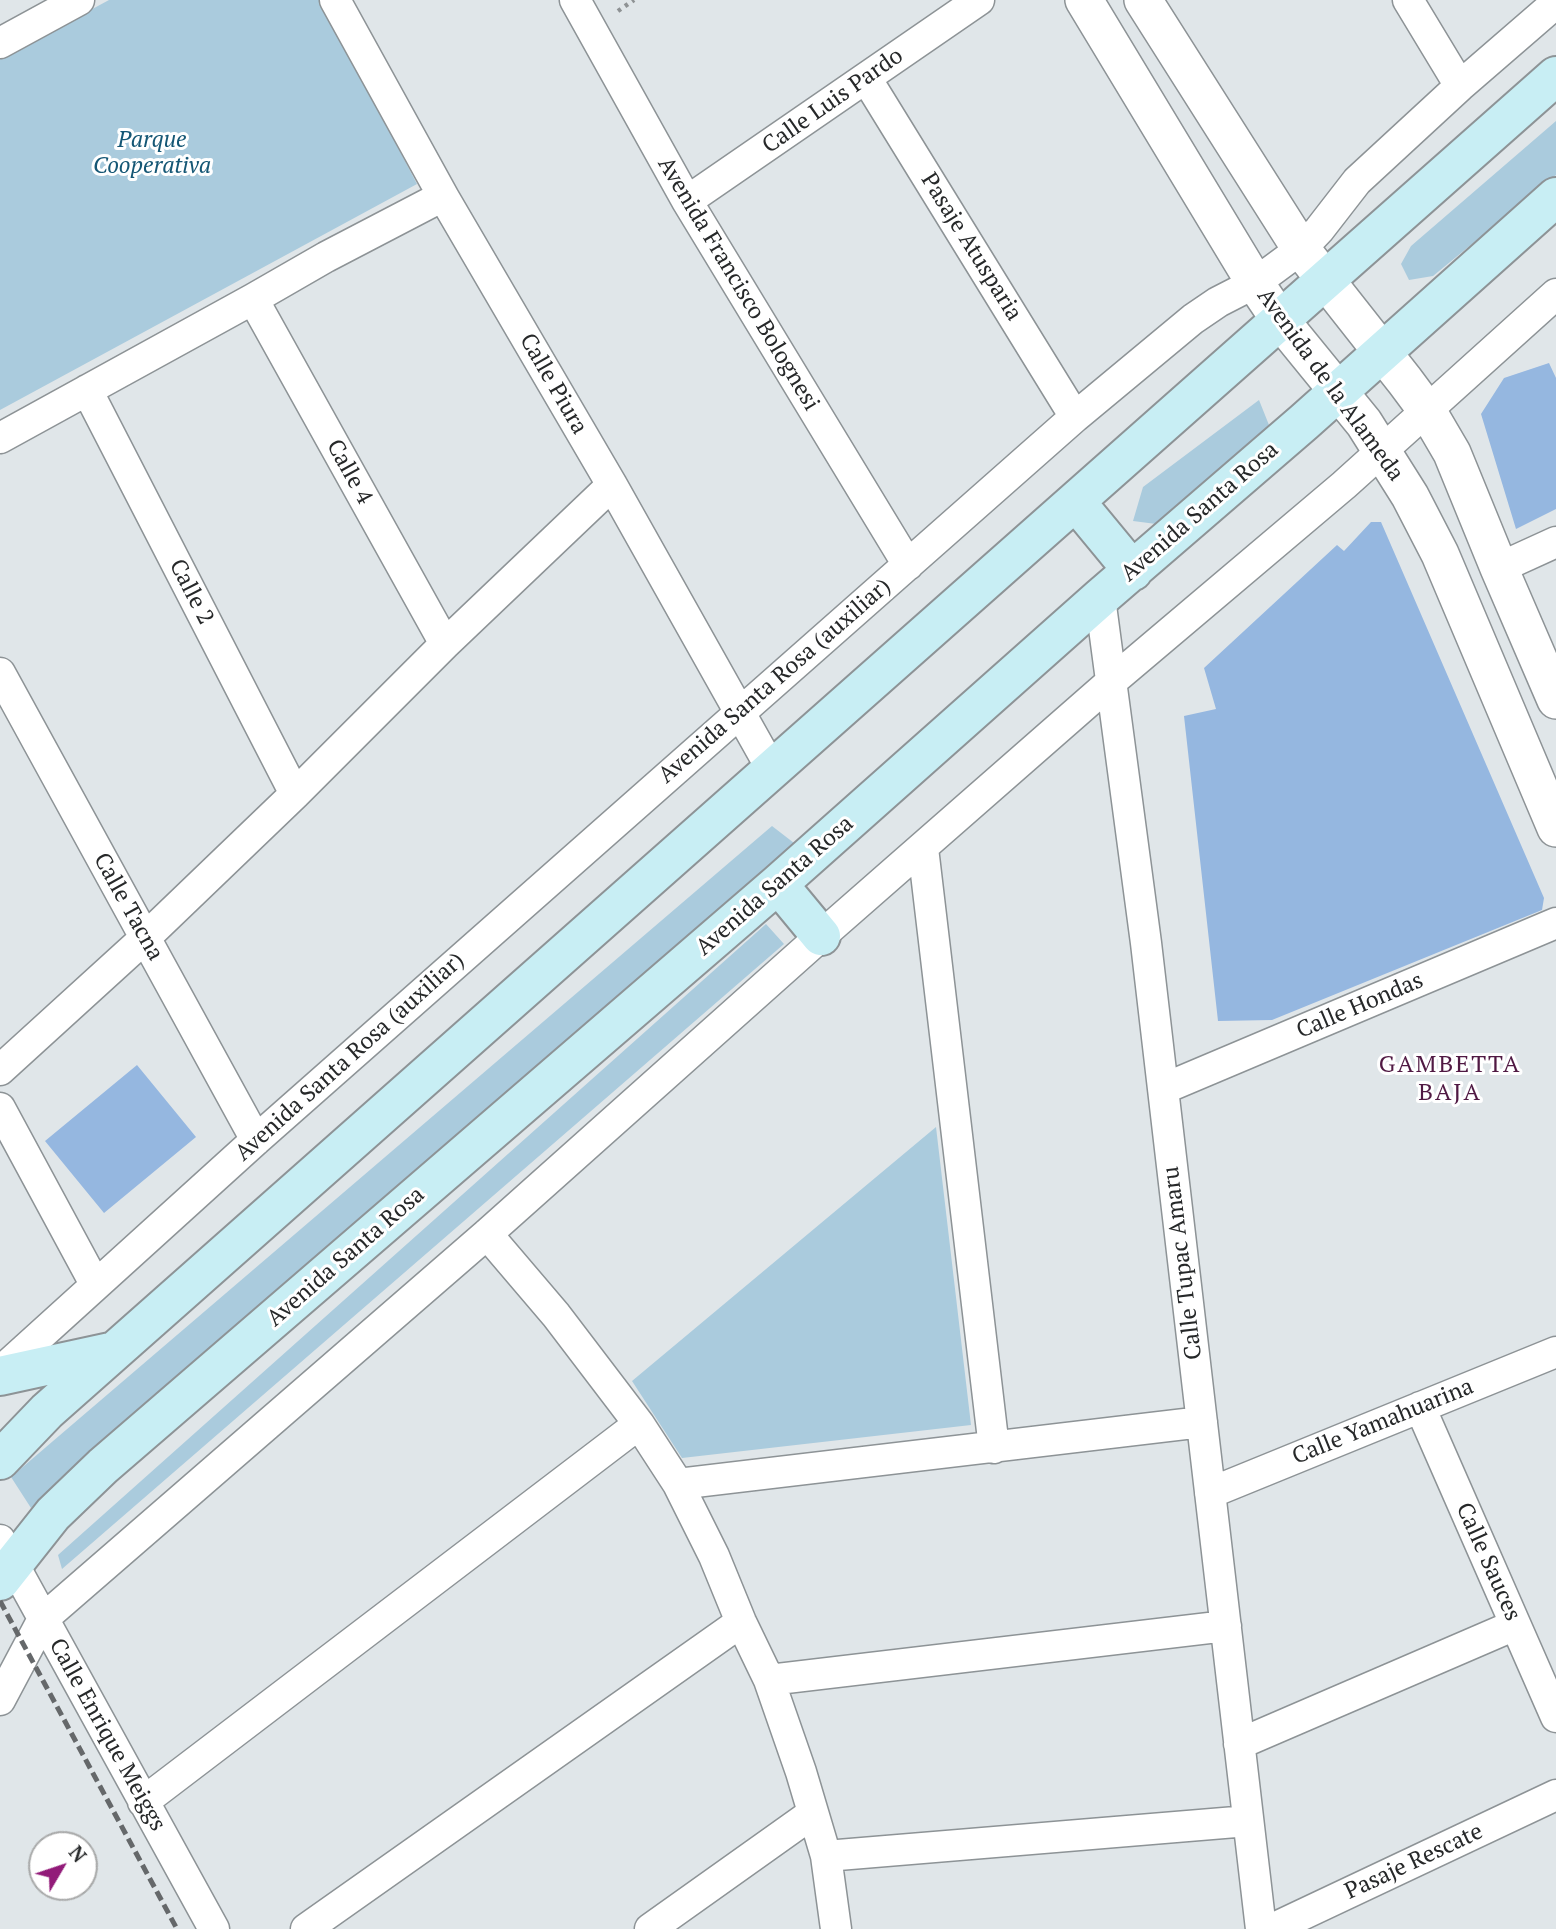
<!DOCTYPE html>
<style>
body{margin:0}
#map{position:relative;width:1556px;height:1929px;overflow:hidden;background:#e0e6e9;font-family:"PT Serif",serif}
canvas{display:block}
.north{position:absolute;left:28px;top:1831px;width:70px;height:70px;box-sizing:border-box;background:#fff;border:2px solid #a8a9a9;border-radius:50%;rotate:51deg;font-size:19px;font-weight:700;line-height:28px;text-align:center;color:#262829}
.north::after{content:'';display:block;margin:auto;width:24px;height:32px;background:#921b79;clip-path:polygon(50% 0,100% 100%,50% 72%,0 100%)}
</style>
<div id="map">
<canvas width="1556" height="1929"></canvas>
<div class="north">N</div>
</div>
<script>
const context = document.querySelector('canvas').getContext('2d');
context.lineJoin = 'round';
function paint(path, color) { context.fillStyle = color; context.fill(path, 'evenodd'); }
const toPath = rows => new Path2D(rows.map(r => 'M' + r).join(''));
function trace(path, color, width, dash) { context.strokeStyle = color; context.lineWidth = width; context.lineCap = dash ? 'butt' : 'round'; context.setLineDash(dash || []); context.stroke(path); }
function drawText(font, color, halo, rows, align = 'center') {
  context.font = font + ' "PT Serif",serif'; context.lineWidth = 6; context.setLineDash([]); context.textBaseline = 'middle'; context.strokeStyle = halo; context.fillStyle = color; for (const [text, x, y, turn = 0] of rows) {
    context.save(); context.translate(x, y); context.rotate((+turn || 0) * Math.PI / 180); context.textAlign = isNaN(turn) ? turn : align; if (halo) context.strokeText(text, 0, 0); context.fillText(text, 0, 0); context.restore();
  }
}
paint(toPath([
 [109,0,321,0,417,184,0,410,0,59],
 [1556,121,1556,175,1433,276,1409,280,1401,264,1411,246],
 [1259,400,1269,425,1164,525,1133,521,1143,487],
 [772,826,794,843,31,1508,11,1477],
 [766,924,784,944,62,1569,58,1555],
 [936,1127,971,1425,682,1458,632,1381]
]), '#aacbdd');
paint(toPath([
 [1549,363,1556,378,1556,509,1516,529,1481,414,1504,378],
 [1371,522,1381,522,1544,898,1542,910,1272,1020,1218,1021,1184,716,1216,709,1204,668,1337,545,1344,551],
 [137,1065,196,1137,104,1213,45,1141]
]), '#95b7e0');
const minor = toPath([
 [335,0,443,196,612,485,771,768],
 [575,0,687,201,908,565],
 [1408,0,1460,86],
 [0,43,79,0],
 [866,78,1075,417],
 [687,201,979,0],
 [253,299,445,644],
 [87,390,295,794],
 [0,438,253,299,326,257,443,196],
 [1499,568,1556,542],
 [1100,598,1146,943,1261,1929],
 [0,673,256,1140],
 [923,848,994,1448],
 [0,1070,145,938,295,794,445,644,612,485],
 [1163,1089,1556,923],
 [0,1108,95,1284],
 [487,1234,556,1315,639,1424,678,1484,714,1556,741,1622,769,1680,801,1772,826,1856,836,1929],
 [0,1372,256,1140,1075,417,1193,319,1218,302,1255,283,1301,249,1319,230,1357,181,1460,86,1556,3],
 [1420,1407,1556,1717],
 [678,1484,1202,1422],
 [1210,1493,1556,1352],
 [0,1540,214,1929],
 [769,1680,1226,1626],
 [0,1700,43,1619,487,1234,821,936,1111,682,1344,485,1556,294],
 [1239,1744,1515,1625],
 [143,1802,639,1424],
 [826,1856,1248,1821],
 [306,1929,741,1622],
 [650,1929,813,1813],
 [1272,1929,1556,1795]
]);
const tertiary = toPath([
 [1084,0,1255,283,1280,320,1364,423,1410,496,1440,554,1556,828],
 [1143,0,1301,249,1405,381,1428,412,1452,453,1499,568,1556,700]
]);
const secondary = toPath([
 [1076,502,1133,571],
 [778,884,821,936],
 [0,1376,110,1352],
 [0,1460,47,1411,1556,76],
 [0,1581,53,1514,103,1466,778,884,1100,598,1304,422,1556,197]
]);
trace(minor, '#8d9396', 33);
trace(tertiary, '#8d9396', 40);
trace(secondary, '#8d9396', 42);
trace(toPath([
 [618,11,634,0]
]), '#8e9294', 4.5, [3.5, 5]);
trace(minor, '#fff', 30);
trace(tertiary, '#fff', 37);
trace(secondary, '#c8eef4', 38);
trace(toPath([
 [0,1601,177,1929]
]), '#65686a', 5, [10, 5]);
drawText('23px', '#262829', '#fff', [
 ["Calle Luis Pardo",833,101,-35],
 ["Pasaje Atusparia",971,247,58],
 ["Avenida Francisco Bolognesi",738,284,59],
 ["Calle Piura",553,384,60],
 ["Avenida de la Alameda",1330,385,54],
 ["Calle 4",349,472,61],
 ["Avenida Santa Rosa",1200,512,-41],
 ["Calle 2",191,592,63],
 ["Avenida Santa Rosa (auxiliar)",775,681,-41],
 ["Avenida Santa Rosa",775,886,-41],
 ["Calle Tacna",128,907,61],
 ["Calle Hondas",1360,1006,-23],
 ["Avenida Santa Rosa (auxiliar)",350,1057,-42],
 ["Avenida Santa Rosa",346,1257,-41],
 ["Calle Tupac Amaru",1183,1263,-97],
 ["Calle Yamahuarina",1383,1422,-22],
 ["Calle Sauces",1488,1562,66],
 ["Calle Enrique Meiggs",107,1735,61],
 ["Pasaje Rescate",1414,1862,-25]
]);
drawText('italic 23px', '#155775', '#fff', [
 ["Parque",152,140],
 ["Cooperativa",152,166]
]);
context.letterSpacing = '2px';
drawText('24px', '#501943', '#fff', [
 ["GAMBETTA",1450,1065],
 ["BAJA",1450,1093]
]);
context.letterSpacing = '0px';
</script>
